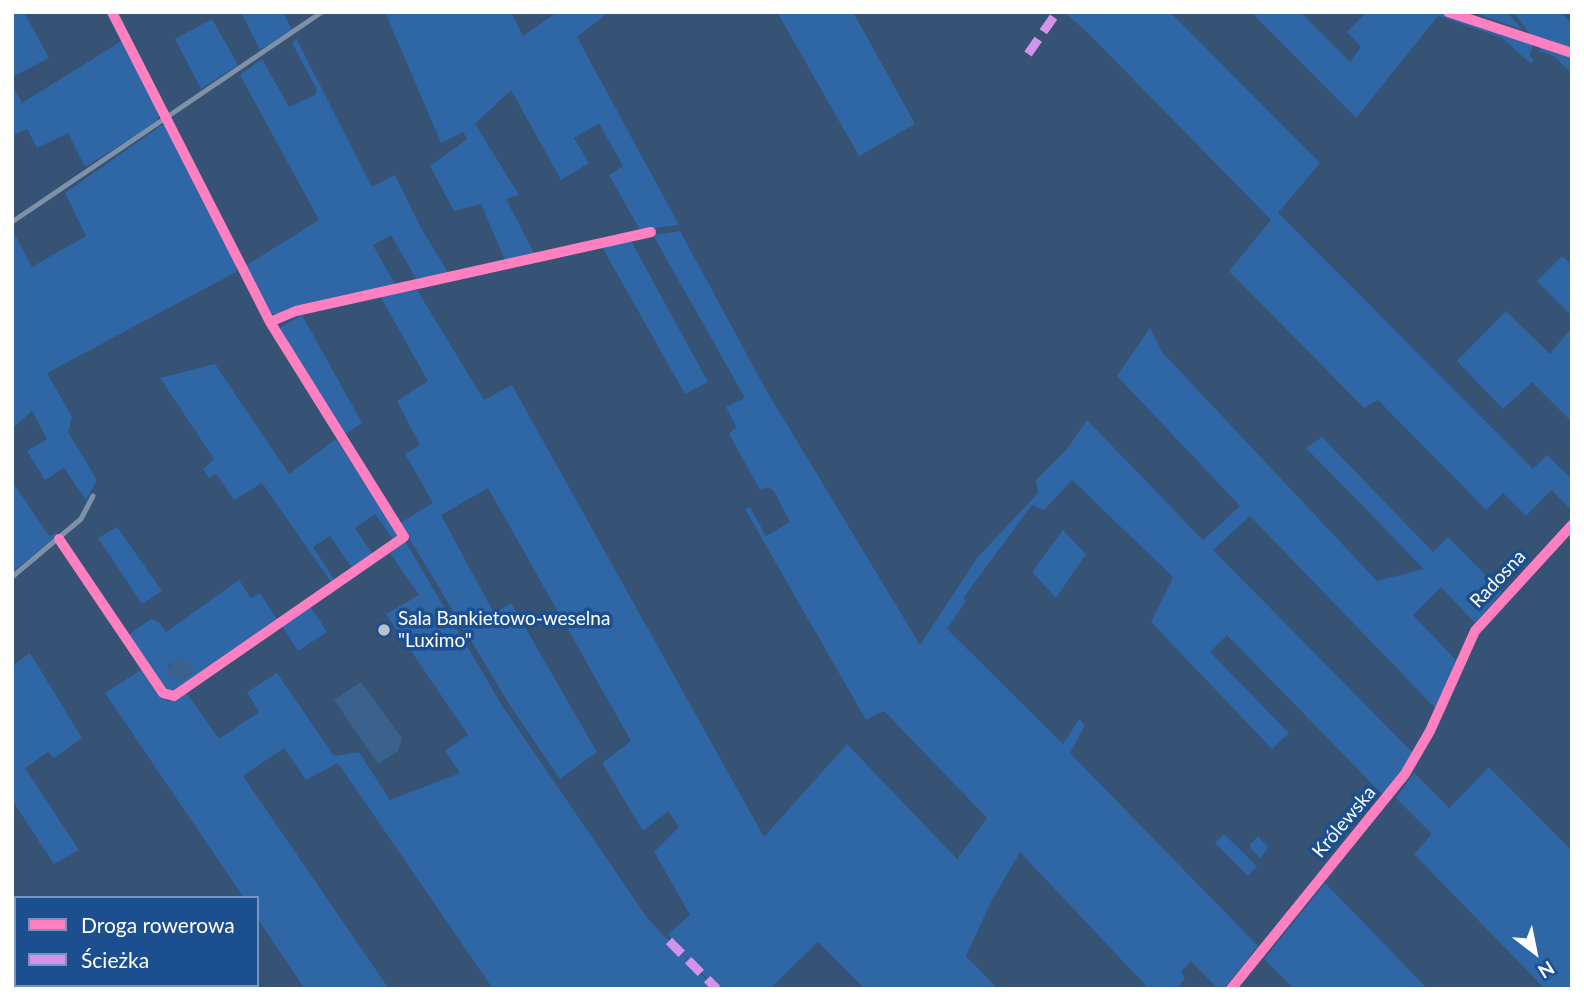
<!DOCTYPE html>
<meta charset="utf-8">
<style>
body{margin:0}
#map{position:relative;width:1584px;height:1001px;overflow:hidden;background:#365274;font-family:Lato,sans-serif}
canvas{display:block}
.frame{position:absolute;inset:0;border:14px solid #fff;pointer-events:none}
.legend{position:absolute;left:14px;top:896px;width:245px;height:91px;box-sizing:border-box;background:#1b4f8f;border:2px solid #7695bc;margin:0;padding:9px 12px;list-style:none;font-size:21px;color:#fff}
.legend li{display:flex;align-items:center;gap:14px;height:35px}
.legend b{width:35px;border:2px solid #7695bc}
.north{position:absolute;left:1500px;top:917px;width:70px;height:70px;-webkit-text-stroke:5px #1b4f8f;paint-order:stroke;rotate:148deg;font-size:19px;font-weight:700;line-height:28px;text-align:center;color:#fff}
.north::after{content:'';display:block;margin:auto;width:24px;height:32px;background:#fff;clip-path:polygon(50% 0,100% 100%,50% 72%,0 100%)}
</style>
<div id="map">
<canvas width="1584" height="1001"></canvas>
<div class="frame"></div>
<ul class="legend">
<li><b style="height:9px;background:#ff80c0"></b>Droga rowerowa</li>
<li><b style="height:9px;background:#d193ec"></b>Ścieżka</li>
</ul>
<div class="north">N</div>
</div>
<script>
const context = document.querySelector('canvas').getContext('2d');
context.lineJoin = 'round';
function paint(path, color) { context.fillStyle = color; context.fill(path, 'evenodd'); }
const toPath = rows => new Path2D(rows.map(r => 'M' + r).join(''));
function trace(path, color, width, dash) { context.strokeStyle = color; context.lineWidth = width; context.lineCap = dash ? 'butt' : 'round'; context.setLineDash(dash || []); context.stroke(path); }
function drawText(font, color, halo, rows, align = 'center') {
  context.font = font + ' Lato,sans-serif'; context.lineWidth = 7; context.setLineDash([]); context.textBaseline = 'middle'; context.strokeStyle = halo; context.fillStyle = color; for (const [text, x, y, turn = 0] of rows) {
    context.save(); context.translate(x, y); context.rotate((+turn || 0) * Math.PI / 180); context.textAlign = isNaN(turn) ? turn : align; if (halo) context.strokeText(text, 0, 0); context.fillText(text, 0, 0); context.restore();
  }
}
paint(toPath([
 [12,12,24,12,49,58,12,77],
 [241,12,283,12,292,30,260,50],
 [385,12,511,12,523,36,557,12,609,12,577,37,679,225,640,230,609,175,623,166,599,123,574,138,589,163,561,180,511,90,475,124,519,195,506,199,534,253,505,260,481,204,454,211,430,166,467,139,463,132,441,143],
 [777,12,853,12,915,124,859,156],
 [1064,12,1170,12,1320,163,1278,213,1533,469,1547,455,1572,479,1572,510,1551,490,1526,516,1503,493,1486,510,1378,400,1364,408,1229,271,1271,220,1087,32],
 [1251,12,1300,12,1350,62,1361,47,1347,32,1367,12,1436,12,1533,44,1530,55,1534,60,1531,64,1502,38,1438,16,1356,118],
 [1507,12,1523,30,1475,13,1476,12],
 [1513,12,1561,12,1572,24,1572,50,1532,37],
 [212,19,238,65,201,89,175,39],
 [296,38,372,187,395,175,421,228,449,274,418,282,391,235,373,245,396,286,277,315,268,312,245,266,319,220,240,75,262,59,289,107,315,95,317,90,292,43],
 [123,40,159,115,157,122,85,167,68,133,37,148,27,129,12,136,12,84,22,103],
 [1541,46,1572,56,1572,74,1554,56,1542,52,1539,54],
 [162,125,166,127,237,264,236,272,47,373,72,417,68,432,97,480,86,500,64,468,45,480,27,451,47,439,32,411,12,429,12,229,32,267,86,236,65,193],
 [680,231,765,388,920,645,977,558,1038,493,1036,480,1067,449,1087,420,1203,540,1240,506,1117,376,1150,328,1162,352,1377,581,1424,569,1306,448,1322,437,1433,552,1448,537,1502,592,1475,623,1441,587,1413,615,1456,660,1436,709,1250,516,1213,550,1414,754,1383,795,1227,635,1210,652,1289,733,1272,749,1151,622,1173,577,1072,480,1044,510,1032,505,963,598,966,601,947,629,1063,744,1079,719,1085,725,1070,753,1258,946,1224,989,1218,989,1191,961,1181,972,1185,978,1177,989,1149,989,1020,852,992,900,966,956,998,989,865,989,818,942,770,989,718,989,675,946,715,989,493,989,338,763,306,780,284,748,243,776,389,989,305,989,257,918,257,898,244,898,105,693,142,669,168,702,186,692,219,739,259,712,247,692,277,673,334,756,359,752,390,800,460,773,445,751,468,735,386,614,419,595,390,553,405,541,503,707,648,919,669,941,671,939,668,934,690,915,654,852,679,827,668,811,643,831,602,763,631,741,488,488,441,515,494,613,511,603,597,752,560,779,511,707,400,523,433,503,405,454,420,445,397,401,428,381,380,296,417,290,484,400,512,385,764,837,847,744,957,859,987,818,884,711,866,720,745,509,750,507,766,536,790,522,774,491,768,487,760,490,729,434,736,427,726,407,745,398,653,235],
 [631,241,708,382,685,394,602,247],
 [1562,256,1572,265,1572,316,1537,281],
 [1506,311,1550,354,1572,327,1572,422,1532,382,1503,409,1457,361],
 [302,315,362,423,344,435,279,328],
 [215,364,289,474,336,439,397,533,395,542,375,514,355,528,374,556,354,571,330,536,313,547,336,582,333,585,262,483,234,500,216,474,209,478,203,469,214,459,160,378],
 [12,481,49,536,56,533,57,536,12,572],
 [117,527,162,591,142,604,98,538],
 [1063,530,1086,554,1056,598,1032,572],
 [239,580,251,598,260,593,278,621,177,690,171,693,165,691,127,636,151,619,159,622,166,632],
 [183,657,194,673,183,679,173,679,169,665],
 [310,606,327,632,298,651,282,626],
 [30,653,82,738,54,758,48,752,25,768,79,850,54,864,12,800,12,666],
 [1489,767,1572,851,1572,989,1545,989,1414,854,1432,834,1396,798,1414,773,1449,808],
 [1224,834,1257,866,1248,876,1215,843],
 [1258,836,1268,847,1260,859,1249,846],
 [1325,883,1428,989,1294,989,1264,959]
]), '#2f66a5');
paint(toPath([
 [183,657,194,668,194,673,183,679,173,679,167,670,175,660],
 [361,682,402,738,398,751,378,764,334,700]
]), '#3b618d');
trace(toPath([
 [12,222,322,12],
 [270,322,296,311,651,232],
 [59,539,163,693,174,696,404,537,270,322,112,12],
 [12,577,81,519,93,496],
 [1231,989,1405,774,1430,731,1475,631,1572,525]
]), '#7d92a8', 5);
trace(toPath([
 [1448,12,1572,53]
]), '#7d92a8', 6);
trace(toPath([
 [1028,54,1057,12],
 [669,941,717,989]
]), '#d193ec', 9, [18, 9]);
trace(toPath([
 [1448,12,1572,53],
 [270,322,296,311,651,232],
 [59,539,163,693,174,696,404,537,270,322,112,12],
 [1231,989,1405,774,1430,731,1475,631,1572,525]
]), '#ff80c0', 10);
for (const [x, y, r, color] of [
 [384,630,7,"#b9c2ce"]
]) { const dot = new Path2D(); dot.arc(x, y, r, 0, 2 * Math.PI); context.fillStyle = color; context.fill(dot); trace(dot, '#1b4f8f', 2.5); }
drawText('19px', '#fff', '#1b4f8f', [
 ["Radosna",1498,579,-47],
 ["Królewska",1344,822,-50]
]);
drawText('19px', '#fff', '#1b4f8f', [
 ["Sala Bankietowo-weselna",398,619],
 ["\"Luximo\"",398,641]
], 'left');
</script>
